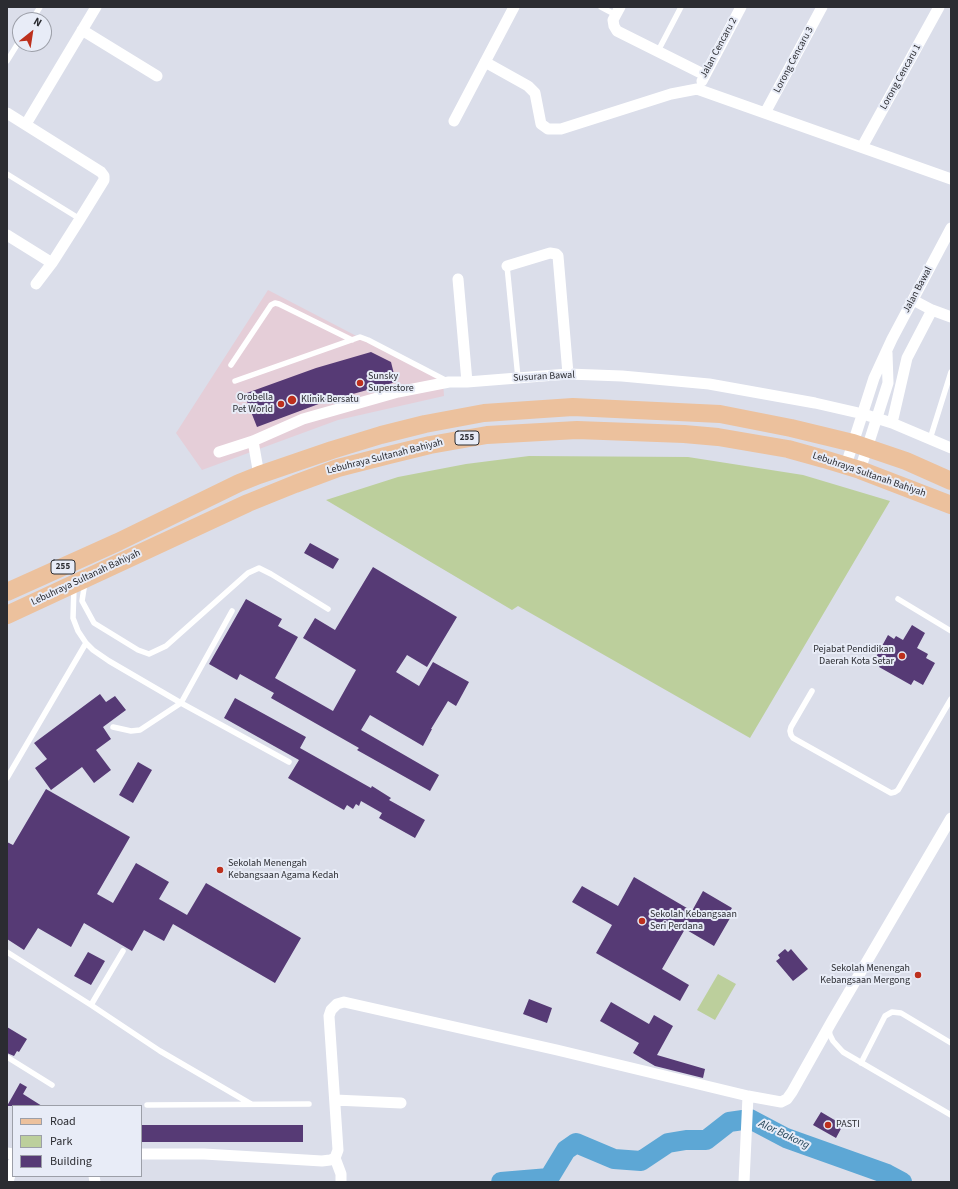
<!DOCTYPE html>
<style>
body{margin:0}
#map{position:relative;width:958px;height:1189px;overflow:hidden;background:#dbdeea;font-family:"Source Sans 3",sans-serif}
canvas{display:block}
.frame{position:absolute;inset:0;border:8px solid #2b2c31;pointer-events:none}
.legend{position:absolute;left:12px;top:1105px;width:130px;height:72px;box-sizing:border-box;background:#e8ecf7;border:1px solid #9c9fa8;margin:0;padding:5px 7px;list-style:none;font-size:12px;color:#2b2c31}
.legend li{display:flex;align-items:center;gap:8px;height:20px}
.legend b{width:20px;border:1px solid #9c9fa8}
.north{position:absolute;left:12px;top:12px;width:40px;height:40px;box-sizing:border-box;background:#e8ecf7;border:1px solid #9c9fa8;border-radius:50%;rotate:30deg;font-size:11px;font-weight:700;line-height:16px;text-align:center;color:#2b2c31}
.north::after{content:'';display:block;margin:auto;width:14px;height:18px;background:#bd301d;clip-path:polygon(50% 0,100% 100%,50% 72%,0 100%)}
</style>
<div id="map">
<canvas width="958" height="1189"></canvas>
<div class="frame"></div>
<ul class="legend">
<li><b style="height:5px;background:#ecc19d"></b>Road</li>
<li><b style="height:11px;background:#bccf9c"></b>Park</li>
<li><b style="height:11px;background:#563a75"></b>Building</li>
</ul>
<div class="north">N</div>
</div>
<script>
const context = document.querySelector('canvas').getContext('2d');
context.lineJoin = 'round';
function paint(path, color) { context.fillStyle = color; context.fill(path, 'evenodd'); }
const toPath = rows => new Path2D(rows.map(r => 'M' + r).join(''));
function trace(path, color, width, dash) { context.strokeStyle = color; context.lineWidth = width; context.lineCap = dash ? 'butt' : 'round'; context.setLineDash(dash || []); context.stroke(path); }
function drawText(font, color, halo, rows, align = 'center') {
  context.font = font + ' "Source Sans 3",sans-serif'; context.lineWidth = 4; context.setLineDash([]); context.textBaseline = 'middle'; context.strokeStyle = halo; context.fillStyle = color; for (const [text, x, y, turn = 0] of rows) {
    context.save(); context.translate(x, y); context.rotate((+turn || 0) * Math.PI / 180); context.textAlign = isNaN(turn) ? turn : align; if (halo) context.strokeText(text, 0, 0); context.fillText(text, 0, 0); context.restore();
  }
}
paint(toPath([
 [268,290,443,381,444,396,338,420,202,470,176,433]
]), '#e5ced8');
paint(toPath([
 [529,456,688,457,803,475,890,501,750,738,518,606,512,610,326,500,398,477,466,464],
 [718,974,736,984,715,1020,697,1010]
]), '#bccf9c');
trace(toPath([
 [501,1182,549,1178,566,1150,576,1143,614,1159,641,1161,668,1143,686,1140,706,1140,729,1122,750,1119,786,1138,887,1174,902,1182]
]), '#5da7d5', 20);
paint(toPath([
 [371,352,391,362,396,382,324,402,257,427,244,394,316,368],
 [310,543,339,559,333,569,304,553],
 [373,567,457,617,427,667,407,655,396,672,419,686,433,662,469,682,456,706,448,701,431,729,432,729,423,746,370,715,361,730,439,775,430,791,357,750,359,748,271,698,274,693,240,674,237,680,209,664,246,599,282,619,278,626,298,637,275,678,333,711,356,670,303,638,315,618,335,630],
 [912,625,925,633,917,648,928,654,926,658,935,663,923,685,914,680,911,685,879,667,882,661,876,657,888,635,894,639,896,636,903,640],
 [100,694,106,702,115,696,126,710,103,727,111,739,96,750,111,770,94,783,82,767,51,790,35,768,47,759,34,743],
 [235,698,306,737,300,748,371,788,372,786,391,798,389,800,425,820,415,838,379,818,382,813,361,801,359,806,356,804,353,809,347,805,344,810,288,778,299,760,224,718],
 [138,762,152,770,133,803,119,795],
 [46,789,130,837,97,894,113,903,136,863,169,882,159,899,187,915,206,883,301,938,275,983,173,924,164,941,144,930,132,951,84,923,71,947,38,928,24,950,7,939,7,842,13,845],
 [634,877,692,911,703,891,732,908,730,911,733,913,714,946,685,929,662,969,689,985,680,1001,596,953,612,925,572,902,582,886,618,906],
 [785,949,788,952,791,949,808,969,793,981,776,961,780,958,778,955],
 [88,952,105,961,91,985,74,976],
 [529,999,552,1008,547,1023,523,1014],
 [611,1002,649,1024,654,1015,673,1026,657,1055,705,1069,703,1078,655,1066,633,1053,639,1043,600,1021],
 [7,1027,27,1039,19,1052,17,1051,14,1056,7,1053],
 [20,1083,27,1087,23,1094,42,1106,7,1106],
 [821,1112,843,1125,836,1138,813,1125],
 [141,1125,303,1125,303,1142,141,1142]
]), '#563a75');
trace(toPath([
 [601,7,616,15],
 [32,20,40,7],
 [658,51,681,7],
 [7,61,20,40],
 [7,174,80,219],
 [507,266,518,378],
 [231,365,271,305,275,303,279,304,352,340],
 [235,381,360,337,368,340,447,381],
 [930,439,951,372],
 [85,582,82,601,94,623,138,650,149,654,166,646,248,573,259,568,271,574,328,609],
 [74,587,73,618,78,631,86,643,93,650,109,661,181,703,289,762],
 [898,599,951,631],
 [812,691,791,727,790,731,791,735,793,738,891,793,895,792,898,790,951,699],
 [113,727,131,731,140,730,181,703,232,611],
 [7,778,86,643],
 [7,952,91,1005,160,1051,251,1104],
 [91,1005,123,951],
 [829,1029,830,1035,833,1041,843,1052,951,1115],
 [7,1057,52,1085],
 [861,1063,885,1016,892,1012,901,1013,951,1043],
 [147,1105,309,1104]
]), '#fff', 5.5);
trace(toPath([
 [620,7,613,20,614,26,617,31,705,75],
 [82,30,157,76],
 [485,62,528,86,535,93,541,124,548,129,561,129,671,94,697,89,951,179],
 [702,81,741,7],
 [7,113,101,172,104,176,104,180,80,219,52,263,36,284],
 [765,113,822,7],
 [454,121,514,7],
 [26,124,96,7],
 [862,147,939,7],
 [7,235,52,263],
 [507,266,550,253,556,254,558,256,568,374],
 [458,279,467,382],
 [913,300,932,310,951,317],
 [892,423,907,358,932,310],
 [253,441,259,475],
 [219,452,253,441,303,419,398,392,449,382,467,382,568,374,622,376,709,384,815,403,863,414,892,423,951,448],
 [846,465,874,378,892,339,951,228],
 [860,470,888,383,887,353],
 [335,1100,401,1103],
 [7,1153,13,1154],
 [141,1154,204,1154,322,1161,330,1160,335,1158,338,1150,329,1016,331,1010,337,1004,344,1002,557,1050,748,1096,781,1102,787,1099,792,1092,832,1021,951,818],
 [335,1158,341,1174,341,1182],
 [94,1176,95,1182],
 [8,1182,13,1163],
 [744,1182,748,1096]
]), '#fff', 11);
trace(toPath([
 [7,592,118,542,239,483,259,475,332,450,381,435,425,424,484,413,573,407,720,414,791,428,853,443,906,461,951,481],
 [7,615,248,503,295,484,338,468,389,455,430,445,487,435,577,430,684,434,718,437,788,449,824,459,860,470,951,505]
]), '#ecc19d', 18);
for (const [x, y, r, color] of [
 [360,383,4,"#bd301d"],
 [292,400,5,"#bd301d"],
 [281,404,4,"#bd301d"],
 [902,656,4,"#bd301d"],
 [220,870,4,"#bd301d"],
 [642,921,4,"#bd301d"],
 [918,975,4,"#bd301d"],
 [828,1125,4,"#bd301d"]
]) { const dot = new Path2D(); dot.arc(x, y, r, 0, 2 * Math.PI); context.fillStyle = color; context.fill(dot); trace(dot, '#e8ecf7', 1.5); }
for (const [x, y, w] of [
 [467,438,24],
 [63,567,24]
]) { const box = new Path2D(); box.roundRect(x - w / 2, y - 7, w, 14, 3); context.fillStyle = '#e8ecf7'; context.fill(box); trace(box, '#2b2c31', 1); }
drawText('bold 9px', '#2b2c31', null, [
 ["255",467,438],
 ["255",63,567]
]);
drawText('10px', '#2b2c31', '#e8ecf7', [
 ["Jalan Cencaru 2",719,48,-62],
 ["Lorong Cencaru 3",794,60,-62],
 ["Lorong Cencaru 1",901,77,-61],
 ["Jalan Bawal",918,290,-62],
 ["Susuran Bawal",544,377,-3],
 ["Lebuhraya Sultanah Bahiyah",385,457,-14],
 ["Lebuhraya Sultanah Bahiyah",869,475,19],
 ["Lebuhraya Sultanah Bahiyah",86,578,-25]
]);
drawText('10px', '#2b2c31', '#e8ecf7', [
 ["Sunsky",368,377],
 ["Superstore",368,389],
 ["Orobella",273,398,"right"],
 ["Pet World",273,410,"right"],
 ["Klinik Bersatu",301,400],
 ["Pejabat Pendidikan",894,650,"right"],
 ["Daerah Kota Setar",894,662,"right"],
 ["Sekolah Menengah",228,864],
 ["Kebangsaan Agama Kedah",228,876],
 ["Sekolah Kebangsaan",650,915],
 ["Seri Perdana",650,927],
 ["Sekolah Menengah",910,969,"right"],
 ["Kebangsaan Mergong",910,981,"right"],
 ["PASTI",836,1125]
], 'left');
drawText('italic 11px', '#1c3d51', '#e8ecf7', [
 ["Alor Bakong",784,1135,25]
]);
</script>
